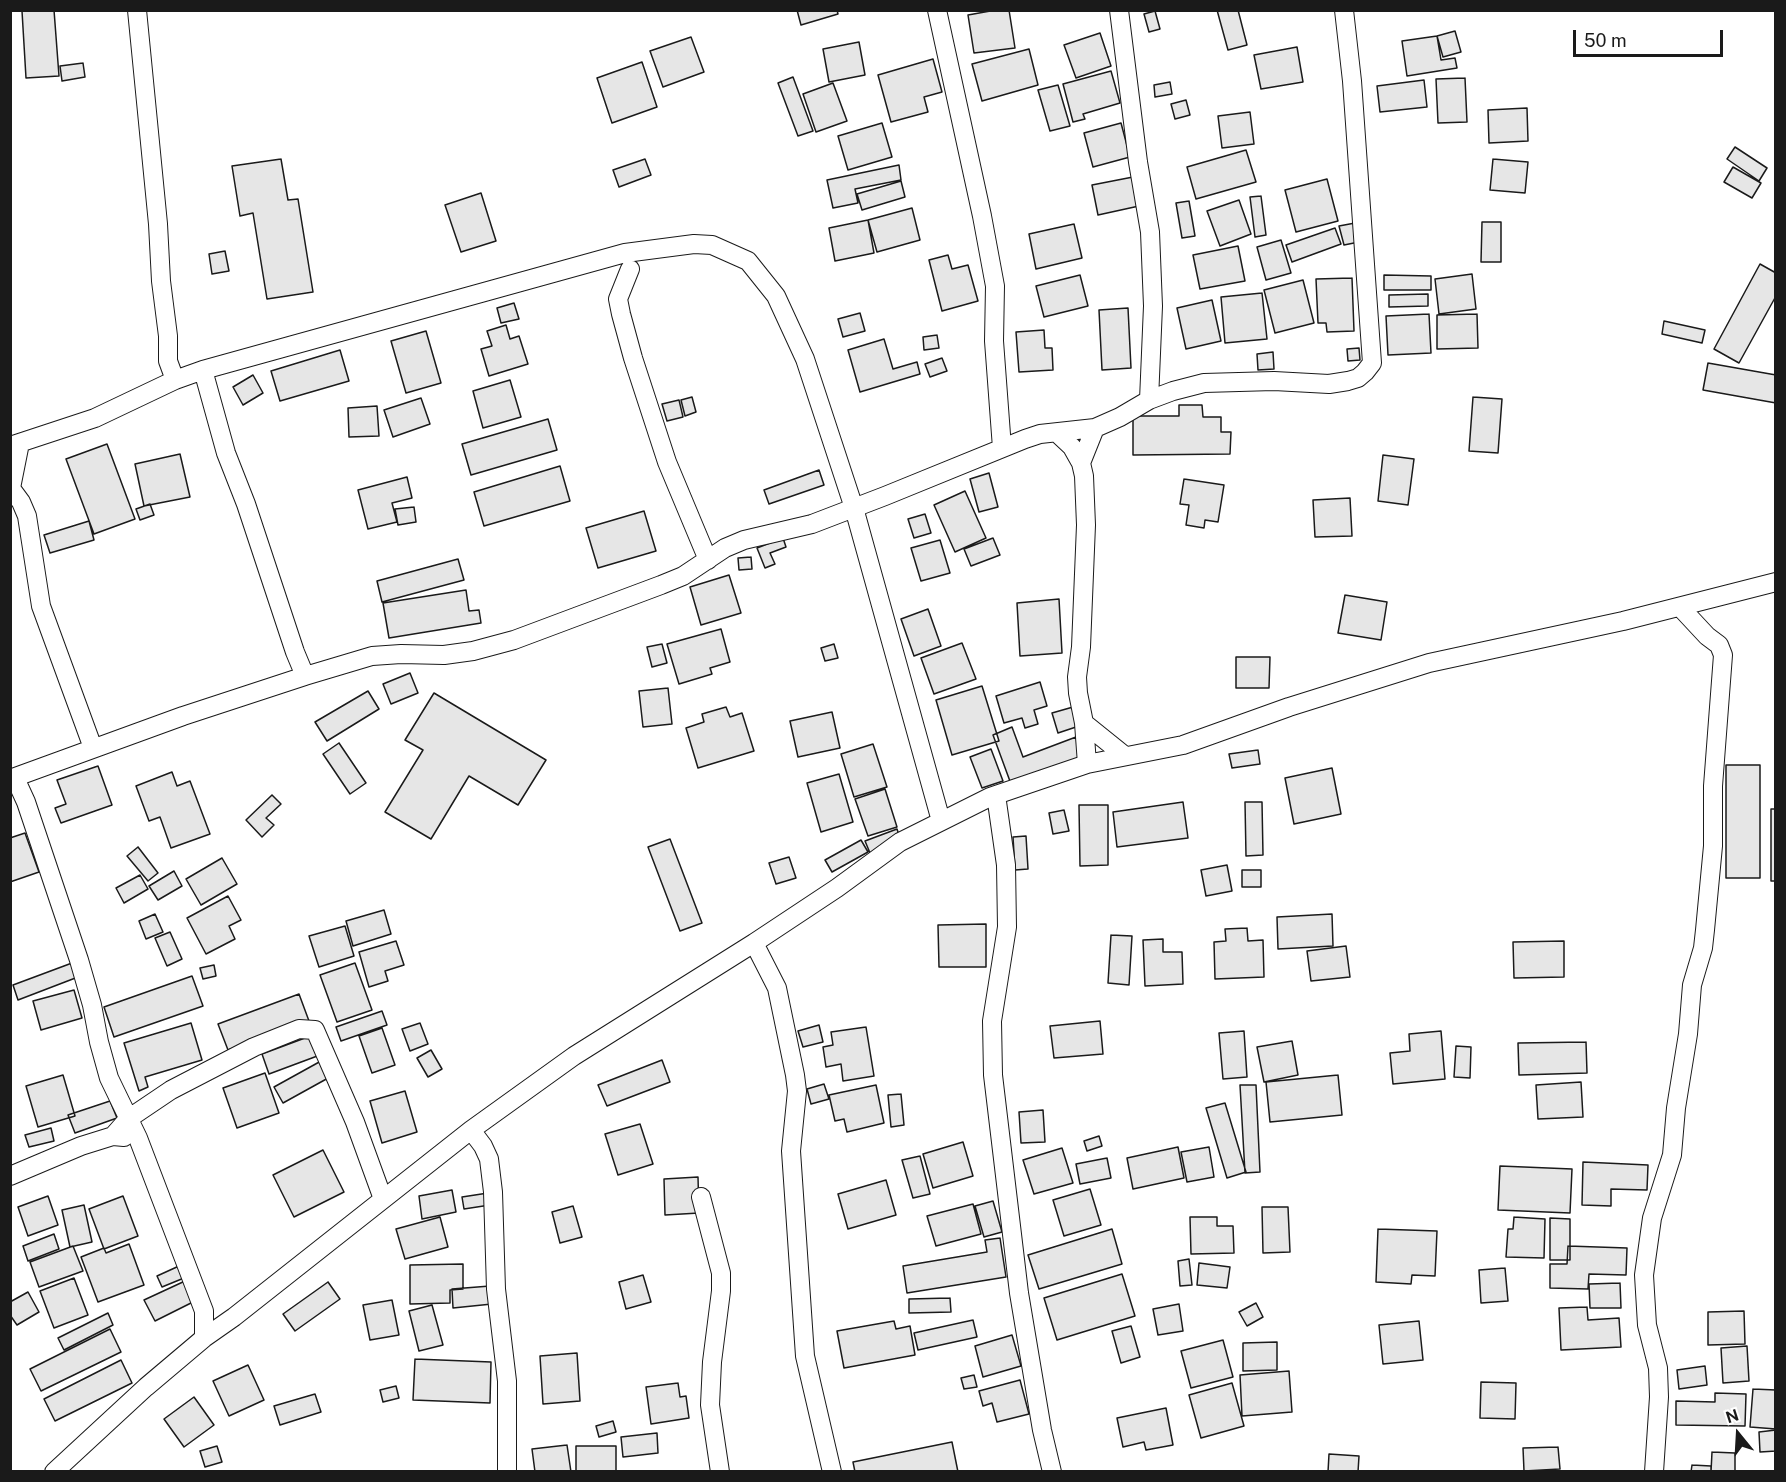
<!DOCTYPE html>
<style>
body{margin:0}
#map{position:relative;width:1786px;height:1482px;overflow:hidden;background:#fff;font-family:"Public Sans",sans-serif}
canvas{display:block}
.frame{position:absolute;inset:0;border:12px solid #1a1a1a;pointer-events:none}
.north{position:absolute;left:1708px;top:1404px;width:60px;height:60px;-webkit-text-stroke:4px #fff;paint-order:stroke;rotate:342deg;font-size:16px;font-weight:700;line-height:24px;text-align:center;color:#1a1a1a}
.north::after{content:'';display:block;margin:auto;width:21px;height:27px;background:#1a1a1a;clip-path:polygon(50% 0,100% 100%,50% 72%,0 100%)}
.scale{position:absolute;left:1573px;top:30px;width:150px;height:27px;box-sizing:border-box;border:3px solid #1a1a1a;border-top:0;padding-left:8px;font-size:18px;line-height:21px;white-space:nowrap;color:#1a1a1a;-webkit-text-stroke:4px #fff;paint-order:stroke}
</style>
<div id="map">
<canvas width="1786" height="1482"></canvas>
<div class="frame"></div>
<div class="north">N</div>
<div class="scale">50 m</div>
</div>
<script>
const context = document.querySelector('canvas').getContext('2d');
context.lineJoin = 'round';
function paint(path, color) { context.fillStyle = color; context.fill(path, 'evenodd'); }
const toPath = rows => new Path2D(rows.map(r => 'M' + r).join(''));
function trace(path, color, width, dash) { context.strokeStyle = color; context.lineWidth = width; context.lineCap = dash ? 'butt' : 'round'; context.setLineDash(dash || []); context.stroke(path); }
const building = toPath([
 [54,10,59,76,26,78,22,11,54,10],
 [797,10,837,10,838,14,801,25,797,10],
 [996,10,1009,10,1015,48,974,53,968,15,996,10],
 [1217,10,1238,10,1247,45,1228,50,1217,10],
 [1155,11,1160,29,1149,32,1144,14,1155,11],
 [1455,31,1461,52,1443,57,1437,36,1455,31],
 [1100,33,1111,66,1076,78,1064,45,1100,33],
 [1437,36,1441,60,1455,58,1457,68,1407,76,1402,41,1437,36],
 [691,37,704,72,663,87,650,51,691,37],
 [859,42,865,75,829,82,823,49,859,42],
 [1297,47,1303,82,1261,89,1254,55,1297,47],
 [1029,49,1038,85,982,101,972,64,1029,49],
 [933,59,942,92,924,97,928,112,891,122,878,75,933,59],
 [642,62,657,107,612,123,597,78,642,62],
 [83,63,85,77,62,81,60,66,83,63],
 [1111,71,1120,103,1083,114,1085,119,1073,122,1063,84,1111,71],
 [793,77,813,131,798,136,778,83,793,77],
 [1465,78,1467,122,1438,123,1436,79,1465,78],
 [1424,80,1427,107,1380,112,1377,86,1424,80],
 [1170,82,1172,94,1155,97,1154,85,1170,82],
 [833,83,847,121,816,132,803,94,833,83],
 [1058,85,1070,126,1050,131,1038,90,1058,85],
 [1186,100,1190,115,1175,119,1171,104,1186,100],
 [1527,108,1528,141,1489,143,1488,110,1527,108],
 [1250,112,1254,144,1222,148,1218,116,1250,112],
 [882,123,892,157,848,170,838,136,882,123],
 [1121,123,1130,157,1093,167,1084,133,1121,123],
 [1735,147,1767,168,1759,181,1727,159,1735,147],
 [1246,150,1256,182,1196,199,1187,167,1246,150],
 [281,159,288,200,298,199,313,292,267,299,253,213,240,216,232,166,281,159],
 [645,159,651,175,619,187,613,170,645,159],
 [1493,159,1528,162,1525,193,1490,190,1493,159],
 [899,165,901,180,855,189,858,203,833,208,827,180,899,165],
 [1733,167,1761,183,1752,198,1724,182,1733,167],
 [1133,177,1139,206,1098,215,1092,185,1133,177],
 [1327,179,1338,221,1296,232,1285,190,1327,179],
 [901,181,905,197,862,210,857,194,901,181],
 [481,193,496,241,461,252,445,205,481,193],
 [1261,196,1266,235,1255,237,1250,197,1261,196],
 [1239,200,1251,234,1220,246,1207,211,1239,200],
 [1189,201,1195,236,1182,238,1176,203,1189,201],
 [912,208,920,240,877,252,868,220,912,208],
 [868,220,874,253,835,261,829,228,868,220],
 [1482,222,1501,222,1501,262,1481,262,1482,222],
 [1355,223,1359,242,1344,245,1339,226,1355,223],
 [1074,224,1082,258,1036,269,1029,234,1074,224],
 [1335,228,1341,244,1292,262,1286,245,1335,228],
 [1281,240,1291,273,1266,280,1257,247,1281,240],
 [1238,246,1245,281,1200,289,1193,255,1238,246],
 [225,251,229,271,212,274,209,254,225,251],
 [948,255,952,269,968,265,978,301,942,311,929,260,948,255],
 [1760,264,1776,273,1776,296,1739,363,1714,349,1760,264],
 [1472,274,1476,309,1439,314,1435,279,1472,274],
 [1080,275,1088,306,1044,317,1036,286,1080,275],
 [1384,275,1431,276,1431,290,1384,290,1384,275],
 [1352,278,1354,331,1327,332,1326,323,1318,323,1316,279,1352,278],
 [1303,280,1314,323,1275,333,1264,290,1303,280],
 [1262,293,1267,339,1225,343,1221,297,1262,293],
 [1428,294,1428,306,1389,307,1389,295,1428,294],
 [1212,300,1221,341,1186,349,1177,308,1212,300],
 [514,303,519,319,501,323,497,308,514,303],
 [1128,308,1131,368,1102,370,1099,310,1128,308],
 [860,313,865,331,843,337,838,319,860,313],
 [1429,314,1431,353,1388,355,1386,316,1429,314],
 [1477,314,1478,348,1437,349,1437,315,1477,314],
 [1664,321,1705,330,1702,343,1662,334,1664,321],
 [506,325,510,339,519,336,528,364,489,376,481,349,492,346,487,331,506,325],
 [1044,330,1045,348,1052,348,1053,370,1019,372,1016,332,1044,330],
 [426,331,441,383,406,393,391,341,426,331],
 [937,335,939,348,924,350,923,337,937,335],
 [884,339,893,369,917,362,920,374,860,392,848,350,884,339],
 [1359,348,1360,360,1348,361,1347,349,1359,348],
 [340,350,349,381,280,401,271,371,340,350],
 [1273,352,1274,369,1258,370,1257,354,1273,352],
 [942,358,947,371,930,377,925,364,942,358],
 [1708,363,1776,375,1776,403,1703,390,1708,363],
 [253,375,263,393,243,405,233,387,253,375],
 [510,380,521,417,483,428,473,391,510,380],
 [692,397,696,412,685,416,681,400,692,397],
 [1473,397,1502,399,1498,453,1469,451,1473,397],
 [421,398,430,424,393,437,384,410,421,398],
 [679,400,683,417,667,421,662,404,679,400],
 [1179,405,1202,405,1203,417,1221,417,1221,432,1231,432,1230,454,1133,455,1133,416,1179,416,1179,405],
 [377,406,379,436,349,437,348,408,377,406],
 [548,419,557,450,471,475,462,444,548,419],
 [107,444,135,519,94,534,66,459,107,444],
 [180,454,190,497,144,506,135,464,180,454],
 [1383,455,1414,459,1408,505,1378,501,1383,455],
 [560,466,570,501,484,526,474,492,560,466],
 [819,470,824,485,769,504,764,490,819,470],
 [989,473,998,507,979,512,970,479,989,473],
 [407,477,412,498,392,503,397,522,368,529,358,490,407,477],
 [1184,479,1224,485,1218,522,1205,520,1204,528,1186,525,1189,505,1180,504,1184,479],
 [965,491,986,538,955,552,934,505,965,491],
 [1350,498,1352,536,1315,537,1313,500,1350,498],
 [150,504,154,515,140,520,136,509,150,504],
 [414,507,416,522,398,525,395,509,414,507],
 [644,511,656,551,598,568,586,528,644,511],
 [925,514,931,533,914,538,908,519,925,514],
 [89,521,94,540,50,553,44,535,89,521],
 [783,538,786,547,770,553,775,564,765,568,757,548,783,538],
 [993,538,1000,555,971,566,964,549,993,538],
 [940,540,950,573,921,581,911,548,940,540],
 [751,557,752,569,739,570,738,558,751,557],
 [458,559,464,580,382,602,377,581,458,559],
 [729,575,741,613,701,625,690,587,729,575],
 [466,590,469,611,479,610,481,623,389,638,383,603,466,590],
 [1345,595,1387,602,1381,640,1338,633,1345,595],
 [1059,599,1062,653,1020,656,1017,603,1059,599],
 [928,609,941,646,914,656,901,619,928,609],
 [721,629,730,662,710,668,712,674,679,684,667,644,721,629],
 [962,643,976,679,934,694,921,658,962,643],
 [662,644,667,663,652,667,647,647,662,644],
 [834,644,838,658,825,661,821,648,834,644],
 [1236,657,1270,657,1269,688,1236,688,1236,657],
 [410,673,418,693,391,704,383,684,410,673],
 [1040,682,1047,706,1034,710,1038,724,1025,728,1022,718,1004,723,996,696,1040,682],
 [982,686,999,741,952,755,936,700,982,686],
 [668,688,672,724,643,727,639,691,668,688],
 [368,691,379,709,327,741,315,722,368,691],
 [434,693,546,760,518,805,469,776,431,839,385,812,423,750,405,740,434,693],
 [726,707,730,717,742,713,754,751,698,768,686,728,704,722,702,714,726,707],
 [1073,707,1079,726,1058,733,1052,713,1073,707],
 [832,712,840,748,798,757,790,721,832,712],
 [1012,727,1023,757,1076,737,1083,757,1011,784,993,735,1012,727],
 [339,743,366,783,350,794,323,754,339,743],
 [873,744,887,787,854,797,841,754,873,744],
 [991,749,1003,781,982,788,970,757,991,749],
 [1258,750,1260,764,1232,768,1229,754,1258,750],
 [1726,765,1760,765,1760,878,1726,878,1726,765],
 [98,766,112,805,61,823,55,808,66,804,57,780,98,766],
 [1332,768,1341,814,1294,824,1285,778,1332,768],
 [172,772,177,786,190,781,210,834,171,848,160,817,149,821,136,786,172,772],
 [839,774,853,822,821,832,807,783,839,774],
 [885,789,897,827,868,836,855,799,885,789],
 [272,795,281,804,266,818,274,825,262,837,246,820,272,795],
 [1183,802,1188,838,1117,847,1113,812,1183,802],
 [1245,802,1262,802,1263,855,1246,856,1245,802],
 [1079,805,1108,805,1108,865,1080,866,1079,805],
 [1771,809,1776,809,1776,881,1771,881,1771,809],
 [1064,810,1069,831,1053,834,1049,813,1064,810],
 [897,829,901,841,870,853,865,841,897,829],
 [25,833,39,872,10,882,10,838,25,833],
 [1026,836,1028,869,1015,870,1013,837,1026,836],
 [670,839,702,923,680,931,648,847,670,839],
 [861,840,868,852,832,872,825,860,861,840],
 [138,847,158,873,148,881,127,856,138,847],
 [789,857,796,878,776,884,769,863,789,857],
 [222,858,237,884,201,905,186,879,222,858],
 [1227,865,1232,891,1206,896,1201,870,1227,865],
 [1242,870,1261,870,1261,887,1242,887,1242,870],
 [174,871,182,886,158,900,149,886,174,871],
 [140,875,148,889,124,903,116,888,140,875],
 [228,896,241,920,229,926,235,939,206,954,187,918,228,896],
 [384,910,391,934,353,946,346,921,384,910],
 [155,914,163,932,146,939,139,921,155,914],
 [1332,914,1333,946,1278,949,1277,917,1332,914],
 [986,924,986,967,939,967,938,925,986,924],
 [345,926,354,956,319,967,309,936,345,926],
 [1247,928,1248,941,1263,940,1264,977,1215,979,1214,942,1226,941,1225,929,1247,928],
 [170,932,182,959,167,966,155,938,170,932],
 [1111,935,1132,936,1129,985,1108,983,1111,935],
 [1163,939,1163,952,1182,952,1183,984,1145,986,1143,940,1163,939],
 [396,941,404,965,385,971,388,981,369,987,359,952,396,941],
 [1564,941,1564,977,1514,978,1513,942,1564,941],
 [1346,946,1350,977,1311,981,1307,951,1346,946],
 [72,963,78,977,18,1000,13,985,72,963],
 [355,963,372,1010,337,1022,320,975,355,963],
 [214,965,216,976,203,979,200,968,214,965],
 [192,976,203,1006,114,1037,104,1007,192,976],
 [74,990,82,1018,41,1030,33,1001,74,990],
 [299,994,309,1021,228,1050,218,1024,299,994],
 [382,1011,387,1025,341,1041,336,1027,382,1011],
 [1100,1021,1103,1054,1054,1058,1050,1026,1100,1021],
 [191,1023,202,1060,145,1077,148,1087,139,1091,124,1043,191,1023],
 [420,1023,428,1044,410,1051,402,1029,420,1023],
 [819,1025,823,1042,803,1047,798,1031,819,1025],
 [866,1027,874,1076,843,1081,841,1064,826,1067,823,1047,833,1045,831,1032,866,1027],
 [382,1028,395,1065,372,1073,359,1036,382,1028],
 [1244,1031,1247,1077,1223,1079,1219,1033,1244,1031],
 [1441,1031,1445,1079,1393,1084,1390,1053,1410,1051,1409,1034,1441,1031],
 [313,1035,320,1055,269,1074,262,1054,313,1035],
 [1292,1041,1298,1075,1264,1082,1257,1047,1292,1041],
 [1586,1042,1587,1073,1519,1075,1518,1043,1586,1042],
 [1456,1046,1471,1047,1470,1078,1454,1077,1456,1046],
 [431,1050,442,1069,428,1077,417,1058,431,1050],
 [662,1060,670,1082,607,1106,598,1085,662,1060],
 [321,1061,330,1077,283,1103,274,1087,321,1061],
 [265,1073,279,1113,237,1128,223,1088,265,1073],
 [63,1075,75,1116,38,1127,26,1086,63,1075],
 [1338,1075,1342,1115,1270,1122,1266,1082,1338,1075],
 [1581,1082,1583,1117,1538,1119,1536,1085,1581,1082],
 [824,1084,829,1099,811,1104,807,1089,824,1084],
 [876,1085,884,1123,847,1132,844,1119,835,1121,829,1095,876,1085],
 [1240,1085,1256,1085,1260,1172,1245,1173,1240,1085],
 [405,1091,417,1132,382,1143,370,1101,405,1091],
 [901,1094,904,1125,891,1127,888,1095,901,1094],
 [110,1101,117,1118,75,1133,68,1115,110,1101],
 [1225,1103,1246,1172,1227,1178,1206,1108,1225,1103],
 [1043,1110,1045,1142,1021,1143,1019,1112,1043,1110],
 [640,1124,653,1164,618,1175,605,1134,640,1124],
 [51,1128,54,1141,29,1147,25,1135,51,1128],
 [1099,1136,1102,1146,1087,1151,1084,1141,1099,1136],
 [963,1142,973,1176,933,1188,923,1154,963,1142],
 [1178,1147,1184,1178,1133,1189,1127,1158,1178,1147],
 [1209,1147,1214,1177,1187,1182,1181,1152,1209,1147],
 [1062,1148,1073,1183,1034,1194,1023,1160,1062,1148],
 [323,1150,344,1192,294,1217,273,1175,323,1150],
 [920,1156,930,1194,913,1198,902,1160,920,1156],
 [1107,1158,1111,1178,1080,1184,1076,1164,1107,1158],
 [1583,1162,1648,1165,1647,1190,1611,1189,1611,1206,1582,1205,1583,1162],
 [1500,1166,1572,1169,1570,1213,1498,1210,1500,1166],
 [698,1177,699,1213,665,1215,664,1179,698,1177],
 [886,1180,896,1215,848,1229,838,1194,886,1180],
 [1090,1189,1101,1225,1064,1236,1053,1200,1090,1189],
 [452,1190,456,1212,422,1219,419,1196,452,1190],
 [488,1193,490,1205,464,1209,462,1197,488,1193],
 [48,1196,58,1225,28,1236,18,1207,48,1196],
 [123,1196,138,1236,104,1249,89,1209,123,1196],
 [993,1201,1002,1232,984,1237,975,1206,993,1201],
 [973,1204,981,1234,936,1246,927,1216,973,1204],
 [84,1205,92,1242,70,1247,62,1210,84,1205],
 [573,1206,582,1237,560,1243,552,1212,573,1206],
 [1262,1207,1288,1207,1290,1252,1263,1253,1262,1207],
 [440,1217,448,1247,405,1259,396,1229,440,1217],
 [1190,1217,1217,1217,1217,1226,1233,1226,1234,1253,1191,1254,1190,1217],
 [1514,1217,1545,1219,1544,1258,1506,1257,1508,1229,1513,1229,1514,1217],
 [1550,1218,1570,1219,1570,1260,1550,1260,1550,1218],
 [1112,1229,1122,1264,1039,1289,1028,1255,1112,1229],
 [1378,1229,1437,1231,1435,1276,1412,1275,1411,1284,1376,1282,1378,1229],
 [54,1234,59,1249,28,1261,23,1246,54,1234],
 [1000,1238,1006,1277,907,1293,903,1266,987,1252,985,1240,1000,1238],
 [129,1244,144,1285,98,1302,81,1257,104,1248,106,1253,129,1244],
 [73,1246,83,1271,39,1287,30,1262,73,1246],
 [1568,1246,1627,1248,1626,1275,1589,1274,1588,1289,1550,1288,1550,1264,1567,1264,1568,1246],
 [1189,1259,1192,1285,1180,1286,1178,1261,1189,1259],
 [1199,1263,1230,1267,1227,1288,1197,1285,1199,1263],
 [463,1264,463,1289,450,1290,450,1303,410,1304,410,1265,463,1264],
 [179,1266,184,1278,162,1287,157,1276,179,1266],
 [1505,1268,1508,1301,1481,1303,1479,1270,1505,1268],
 [1122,1274,1135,1316,1057,1340,1044,1298,1122,1274],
 [643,1275,651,1302,626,1309,619,1282,643,1275],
 [74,1278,88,1315,54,1328,40,1291,74,1278],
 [185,1281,195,1301,155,1321,144,1300,185,1281],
 [328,1282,340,1299,295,1331,283,1314,328,1282],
 [1620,1283,1621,1308,1590,1308,1589,1284,1620,1283],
 [490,1286,492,1304,453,1308,452,1289,490,1286],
 [28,1292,39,1312,17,1325,10,1315,10,1302,28,1292],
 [950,1298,951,1312,909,1313,909,1299,950,1298],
 [392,1300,399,1335,370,1340,363,1305,392,1300],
 [1256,1303,1263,1317,1247,1326,1239,1312,1256,1303],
 [1179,1304,1183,1331,1158,1335,1153,1309,1179,1304],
 [432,1305,443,1345,419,1351,409,1311,432,1305],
 [1587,1307,1588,1320,1619,1318,1621,1347,1561,1350,1559,1308,1587,1307],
 [1744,1311,1745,1344,1708,1345,1708,1312,1744,1311],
 [108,1313,113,1325,64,1350,58,1338,108,1313],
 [973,1320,977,1337,918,1350,914,1333,973,1320],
 [894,1321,896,1329,910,1326,915,1355,844,1368,837,1331,894,1321],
 [1419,1321,1423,1360,1383,1364,1379,1325,1419,1321],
 [1131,1326,1140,1357,1121,1363,1112,1331,1131,1326],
 [110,1329,121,1352,41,1391,30,1369,110,1329],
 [1012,1335,1021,1366,983,1377,975,1346,1012,1335],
 [1223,1340,1233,1377,1191,1388,1181,1351,1223,1340],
 [1277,1342,1277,1370,1243,1371,1243,1343,1277,1342],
 [1747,1346,1749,1381,1723,1383,1721,1348,1747,1346],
 [577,1353,580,1401,543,1404,540,1356,577,1353],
 [415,1359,491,1362,490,1403,413,1400,415,1359],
 [121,1360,132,1383,55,1421,44,1399,121,1360],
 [248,1365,264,1400,229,1416,213,1381,248,1365],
 [1705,1366,1707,1385,1679,1389,1677,1370,1705,1366],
 [1289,1371,1292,1412,1242,1416,1240,1375,1289,1371],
 [974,1375,977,1387,964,1389,961,1378,974,1375],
 [1020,1380,1029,1414,997,1422,992,1403,983,1406,979,1391,1020,1380],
 [1481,1382,1516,1383,1515,1419,1480,1418,1481,1382],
 [678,1383,680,1397,686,1396,689,1418,651,1424,646,1387,678,1383],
 [1232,1383,1244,1426,1201,1438,1189,1395,1232,1383],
 [396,1386,399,1398,383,1402,380,1390,396,1386],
 [1753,1389,1776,1390,1776,1429,1750,1427,1753,1389],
 [1715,1393,1746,1394,1745,1426,1676,1425,1676,1401,1715,1402,1715,1393],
 [315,1394,321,1412,280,1425,274,1406,315,1394],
 [194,1397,214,1425,184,1447,164,1419,194,1397],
 [1166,1408,1173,1445,1146,1450,1144,1442,1123,1447,1117,1418,1166,1408],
 [613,1421,616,1432,599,1437,596,1426,613,1421],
 [1776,1430,1776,1451,1760,1452,1759,1432,1776,1430],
 [657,1433,658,1453,623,1457,621,1437,657,1433],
 [952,1442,958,1472,855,1472,853,1462,952,1442],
 [567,1445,571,1472,535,1472,532,1449,567,1445],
 [217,1446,222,1462,205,1467,200,1451,217,1446],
 [576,1446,616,1446,616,1472,576,1472,576,1446],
 [1558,1447,1560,1469,1524,1471,1523,1448,1558,1447],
 [1712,1452,1735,1453,1735,1472,1711,1472,1712,1452],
 [1329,1454,1359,1456,1358,1472,1328,1472,1329,1454],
 [1692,1465,1711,1466,1711,1472,1691,1472,1692,1465]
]);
paint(building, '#e6e6e6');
trace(building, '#1a1a1a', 1.5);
const minor = toPath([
 [937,10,982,216,995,286,994,341,1002,448],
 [630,269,618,299,621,314,633,358,667,462,708,560],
 [203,370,226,453,246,504,295,652,305,676],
 [175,380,203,370,625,253,694,244,712,245,748,261,776,296,805,359,854,508,941,821],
 [1149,400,1173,391,1204,383,1274,381,1329,384,1348,381,1358,378,1365,372,1372,363,1352,81,1344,10],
 [1057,433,1072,447,1081,463,1084,476,1086,525,1081,647,1077,677,1078,693,1084,723,1087,764],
 [10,446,95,418,175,380,168,361,168,336,161,281,158,224,137,10],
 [1081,463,1095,428],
 [10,487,21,502,27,516,41,606,93,748],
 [11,488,20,443],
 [1084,723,1125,756],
 [15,778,26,802,79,960,92,1005,99,1042,109,1078,138,1138,204,1311,204,1338],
 [10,779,183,716,305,676,372,656,401,654,444,655,473,651,514,640,661,585,683,576,725,548,744,540,812,524,885,496,1025,439,1040,434,1095,428,1120,417,1149,400,1153,306,1150,232,1138,162,1119,10],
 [996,795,1006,865,1007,927,992,1021,993,1075,1019,1293,1042,1430,1052,1472],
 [754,943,777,988,795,1075,797,1091,791,1151,805,1356,832,1472],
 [471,1130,483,1146,489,1159,493,1192,496,1289,507,1381,507,1472],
 [113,1136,128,1119,171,1090,254,1047,299,1029,315,1030,355,1122,383,1199],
 [10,1176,81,1146,113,1136,124,1137],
 [701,1197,721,1273,721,1291,712,1362,710,1405,720,1472],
 [54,1472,146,1387,204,1338,234,1317,471,1130,574,1056,754,943,837,888,900,842,990,797,1087,764,1183,745,1289,707,1429,663,1623,621,1776,582],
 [1654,1472,1659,1397,1658,1368,1647,1325,1644,1275,1652,1218,1672,1155,1676,1108,1688,1034,1692,985,1703,948,1705,930,1713,846,1713,786,1723,655,1719,645,1707,636,1680,607]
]);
trace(minor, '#1a1a1a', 20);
trace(minor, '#fff', 18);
</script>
